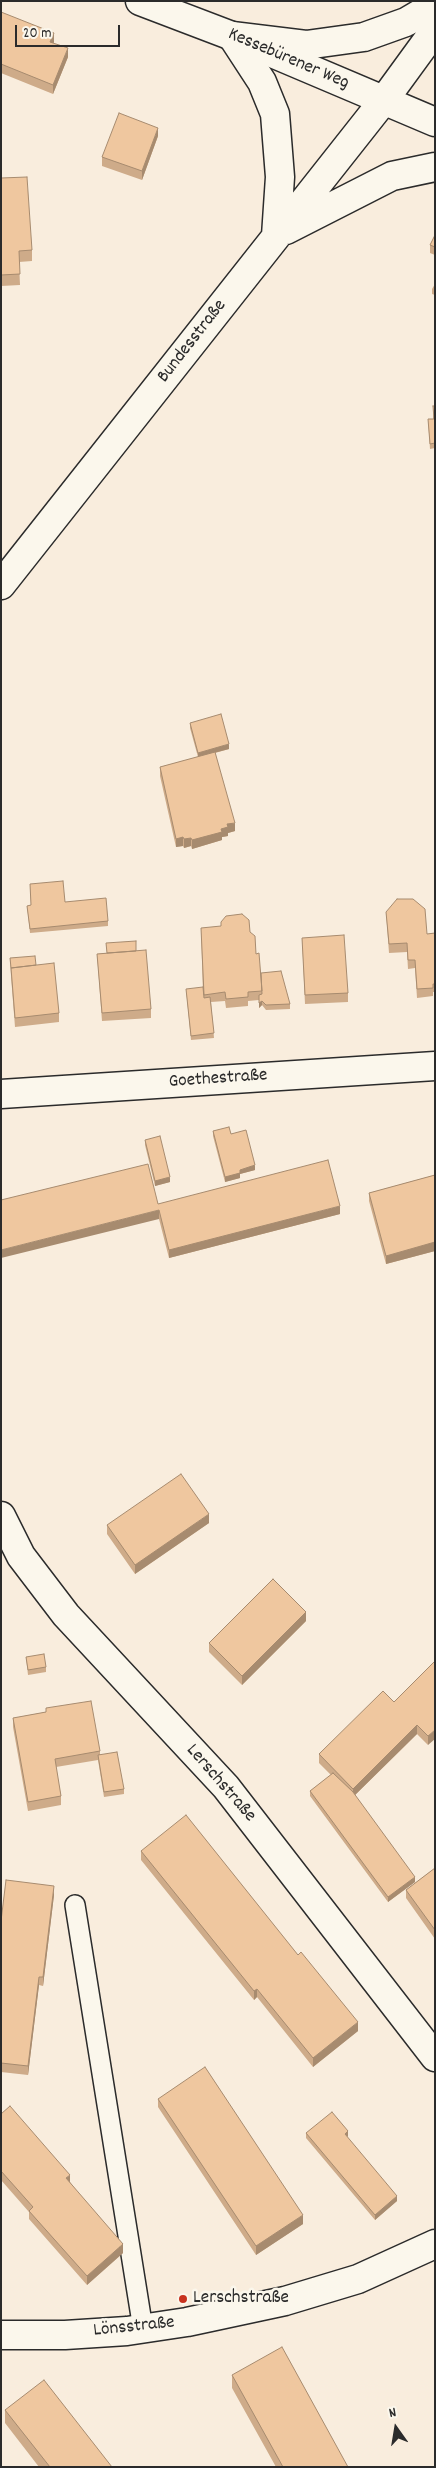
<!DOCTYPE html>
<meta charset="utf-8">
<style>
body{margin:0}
#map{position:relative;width:436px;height:2468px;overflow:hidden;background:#f9eddd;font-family:Dekko,sans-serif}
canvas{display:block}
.frame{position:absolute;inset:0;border:2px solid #2b2b2b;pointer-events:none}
.north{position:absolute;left:371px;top:2403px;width:50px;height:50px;-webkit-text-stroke:4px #fbf7ec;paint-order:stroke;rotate:347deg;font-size:14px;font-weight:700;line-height:20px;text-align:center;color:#2b2b2b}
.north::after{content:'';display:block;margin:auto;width:18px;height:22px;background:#2b2b2b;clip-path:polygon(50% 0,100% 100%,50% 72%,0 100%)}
.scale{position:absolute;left:15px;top:25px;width:105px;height:22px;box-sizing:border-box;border:2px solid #2b2b2b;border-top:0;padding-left:6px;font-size:15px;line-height:18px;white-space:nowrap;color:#2b2b2b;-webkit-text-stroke:4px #fbf7ec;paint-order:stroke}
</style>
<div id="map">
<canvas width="436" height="2468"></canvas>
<div class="frame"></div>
<div class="north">N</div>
<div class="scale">20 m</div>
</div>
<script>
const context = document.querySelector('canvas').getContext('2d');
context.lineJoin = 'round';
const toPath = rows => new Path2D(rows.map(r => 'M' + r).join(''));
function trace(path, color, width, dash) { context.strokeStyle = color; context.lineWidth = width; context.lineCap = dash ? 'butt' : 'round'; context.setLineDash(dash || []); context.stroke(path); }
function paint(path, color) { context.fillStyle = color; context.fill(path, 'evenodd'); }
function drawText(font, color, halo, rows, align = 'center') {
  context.font = font + ' Dekko,sans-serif'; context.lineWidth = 5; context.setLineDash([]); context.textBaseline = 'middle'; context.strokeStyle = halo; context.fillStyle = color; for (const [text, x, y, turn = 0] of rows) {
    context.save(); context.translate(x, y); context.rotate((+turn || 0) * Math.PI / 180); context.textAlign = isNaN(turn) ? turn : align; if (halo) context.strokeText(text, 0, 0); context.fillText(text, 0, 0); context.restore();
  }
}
const lane = toPath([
 [75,1905,143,2329]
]);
const street = toPath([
 [1,1094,435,1066],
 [1,1516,21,1556,66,1615,226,1787,435,2057],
 [1,2335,65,2335,127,2331,187,2322,285,2301,358,2279,435,2244]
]);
const secondary = toPath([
 [140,1,232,36,435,122]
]);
const primary = toPath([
 [232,36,262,82,275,114,280,177,276,236],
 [232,36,306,45,364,37,406,22,435,5],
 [286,230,392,176,435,167],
 [1,585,384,100,435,30]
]);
trace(lane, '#2b2b2b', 22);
trace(street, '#2b2b2b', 31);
trace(secondary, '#2b2b2b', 31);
trace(primary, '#2b2b2b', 31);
trace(lane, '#fbf7ec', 19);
trace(street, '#fbf7ec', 28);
trace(secondary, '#fbf7ec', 28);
trace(primary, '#fbf7ec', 28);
paint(toPath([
 [1,12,54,42,53,43,68,57,53,94,1,73],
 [158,136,142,180,102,166,102,157],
 [1,178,32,250,32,261,19,262,20,285,1,286],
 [435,235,435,255,430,253,430,245],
 [435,284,435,295,432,294,432,289],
 [433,406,435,406,435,448,430,449,428,419,433,419],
 [190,723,229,749,215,753,235,831,228,833,228,836,222,837,222,840,192,849,191,846,184,848,183,846,176,847,160,776,160,767,198,757,190,728],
 [30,884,65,902,108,921,108,926,30,933,27,906,31,905],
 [386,912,427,934,435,933,435,992,433,992,433,996,417,998,415,968,408,969,407,952,389,953],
 [201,928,250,932,261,973,290,1004,290,1009,266,1010,262,1005,259,1008,259,1000,248,1001,248,1006,226,1008,225,1001,211,1002,214,1038,191,1040,186,989,203,994],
 [302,938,348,993,348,1002,305,1004],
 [106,943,136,951,151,1009,151,1018,102,1021,97,954,107,953],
 [10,958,36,965,59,1013,59,1022,15,1027,11,976],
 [213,1131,231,1134,255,1170,240,1174,240,1178,225,1182,213,1136],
 [145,1140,170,1182,155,1186,145,1145],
 [435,1175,435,1251,386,1264,369,1201,369,1193],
 [158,1204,340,1214,169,1258,159,1219],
 [209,1523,135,1574,107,1534,107,1525],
 [306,1621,242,1685,209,1652,209,1643],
 [26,1657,46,1667,46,1672,28,1675],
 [435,1661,428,1745,417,1734,355,1795,415,1882,388,1902,310,1796,310,1791,331,1775,319,1763,319,1754,394,1702],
 [46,1708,100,1751,100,1755,124,1789,124,1794,104,1797,98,1760,56,1767,61,1796,61,1805,28,1811,13,1727,13,1718,46,1712],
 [1,1713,2,1719,2,1728,1,1728],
 [141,1851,298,1955,358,2031,313,2067,257,1997,254,2000,141,1860],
 [435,1868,435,1939,406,1898,406,1890],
 [54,1895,43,1986,39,1985,28,2075,1,2072,1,1921],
 [158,2099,303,2224,256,2255,158,2107],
 [1,2114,70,2182,123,2253,87,2285,29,2219,29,2212,1,2180],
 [306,2133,348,2136,347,2137,397,2201,375,2220,306,2138],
 [232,2375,348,2467,276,2467,232,2388],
 [5,2410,112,2467,39,2467,5,2423]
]), '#ceab89');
paint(toPath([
 [54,33,54,42,50,50,50,42],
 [68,48,68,57,53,94,53,85],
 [158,128,158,136,142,180,142,171],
 [229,744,229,749,198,757,198,753],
 [235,823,235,831,228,833,228,836,222,837,222,840,192,849,192,840,221,829,227,824],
 [183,837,183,846,176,847,176,839],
 [191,838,191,846,184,848,184,839],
 [262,1001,262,1005,259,1008,259,1003],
 [255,1165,255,1170,240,1174,240,1178,225,1182,225,1177,240,1170],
 [170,1177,170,1182,155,1186,155,1181],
 [340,1206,340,1214,169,1258,169,1250],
 [159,1210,159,1219,1,1258,1,1250],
 [435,1242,435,1251,386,1264,386,1256],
 [209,1514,209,1523,135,1574,135,1565],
 [306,1612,306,1621,242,1685,242,1676],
 [417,1725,417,1734,353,1797,353,1789],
 [435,1730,435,1739,428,1745,428,1736],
 [415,1877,415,1882,388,1902,388,1897],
 [54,1886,54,1895,43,1986,43,1977],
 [39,1977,39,1985,28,2075,28,2066],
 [257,1989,257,1997,254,2000,254,1991],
 [358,2022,358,2031,313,2067,313,2058],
 [348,2131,348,2136,345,2139,345,2134],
 [70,2175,70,2184,66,2178],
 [397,2196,397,2201,375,2220,375,2215],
 [303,2215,303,2224,256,2255,256,2246],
 [123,2244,123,2253,87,2285,87,2276]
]), '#a78b6f');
const building = toPath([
 [1,12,54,33,50,42,68,48,53,85,1,64,1,12],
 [119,113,158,128,142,171,102,157,119,113],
 [27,177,32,250,19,251,20,274,1,275,1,178,27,177],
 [435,235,435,247,430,245,435,235],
 [433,406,435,406,435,443,430,444,428,419,434,419,433,406],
 [221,714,229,744,198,753,190,723,221,714],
 [215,752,235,823,227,824,228,827,221,829,222,832,192,840,191,838,184,839,183,837,176,839,160,767,215,752],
 [63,881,65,902,106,898,108,921,30,929,27,906,31,905,30,884,63,881],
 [397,899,413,899,425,909,427,934,435,933,435,984,433,984,433,988,417,989,415,960,408,960,407,943,389,944,386,912,397,899],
 [242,914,249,920,250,932,255,936,256,954,259,953,262,991,248,992,248,997,226,999,225,992,204,995,201,928,221,926,221,922,226,916,242,914],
 [344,935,348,993,305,995,302,938,344,935],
 [136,941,136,951,107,953,106,943,136,941],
 [146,950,151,1009,102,1013,97,954,146,950],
 [35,956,36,965,11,968,10,958,35,956],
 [54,963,59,1013,15,1018,11,968,54,963],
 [281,971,290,1004,266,1005,262,1001,259,1003,259,995,262,994,261,973,281,971],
 [203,987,204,998,210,997,214,1033,191,1036,186,989,203,987],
 [229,1127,231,1134,246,1130,255,1165,240,1170,240,1173,225,1177,213,1131,229,1127],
 [160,1136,170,1177,155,1181,145,1140,160,1136],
 [328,1160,340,1206,169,1250,159,1210,1,1250,1,1200,148,1164,158,1204,328,1160],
 [435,1175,435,1242,386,1256,369,1193,435,1175],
 [181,1474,209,1514,135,1565,107,1525,181,1474],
 [273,1579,306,1612,242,1676,209,1643,273,1579],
 [44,1654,46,1667,28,1670,26,1657,44,1654],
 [435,1661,435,1730,428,1736,417,1725,353,1789,319,1754,383,1691,394,1702,435,1661],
 [91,1701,100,1751,55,1759,61,1796,28,1802,13,1718,46,1712,46,1708,91,1701],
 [117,1752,124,1789,104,1792,98,1755,117,1752],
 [333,1773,353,1792,415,1877,388,1897,310,1791,333,1773],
 [186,1815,298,1955,301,1952,358,2022,313,2058,257,1989,254,1991,141,1851,186,1815],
 [435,1868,435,1930,406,1890,435,1868],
 [6,1880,54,1886,43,1977,39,1977,28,2066,1,2063,1,1921,6,1880],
 [205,2067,303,2215,256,2246,158,2099,205,2067],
 [10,2106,70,2175,66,2178,123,2244,87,2276,29,2211,33,2207,1,2171,1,2114,10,2106],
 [332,2112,348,2131,345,2134,397,2196,375,2215,306,2133,332,2112],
 [282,2347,348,2467,283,2467,232,2375,282,2347],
 [44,2380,112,2467,50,2467,5,2410,44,2380]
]);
paint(building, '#efc79f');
trace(building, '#a78b6f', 1);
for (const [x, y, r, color] of [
 [183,2299,5,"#c8321e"]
]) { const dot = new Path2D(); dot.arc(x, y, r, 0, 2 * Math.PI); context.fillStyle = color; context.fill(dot); trace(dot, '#fbf7ec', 2); }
drawText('19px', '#2b2b2b', '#fbf7ec', [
 ["Kessebürener Weg",288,60,23],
 ["Bundesstraße",193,342,-52],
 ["Goethestraße",218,1080,-4],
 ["Lerschstraße",220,1784,49],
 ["Lönsstraße",134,2328,-6]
]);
drawText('19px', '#2b2b2b', '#fbf7ec', [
 ["Lerschstraße",193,2299]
], 'left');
</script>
